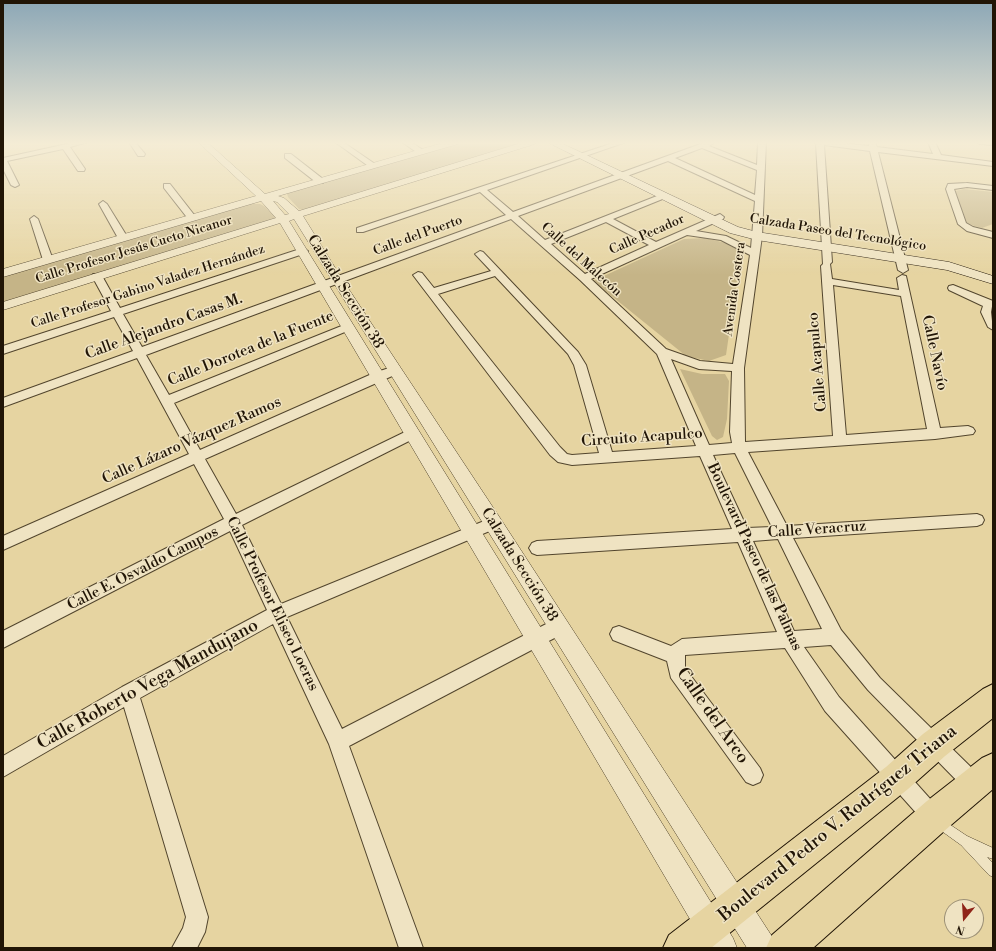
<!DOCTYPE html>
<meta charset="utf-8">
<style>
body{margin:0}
#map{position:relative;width:996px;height:951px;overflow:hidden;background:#e6d4a1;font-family:"Libre Bodoni",serif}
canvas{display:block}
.frame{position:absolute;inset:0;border:4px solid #211506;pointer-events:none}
.north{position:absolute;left:944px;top:899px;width:40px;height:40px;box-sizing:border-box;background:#efe3c2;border:1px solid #9d9177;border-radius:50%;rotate:198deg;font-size:11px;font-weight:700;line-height:16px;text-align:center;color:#211506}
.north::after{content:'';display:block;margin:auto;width:14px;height:18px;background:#8f2418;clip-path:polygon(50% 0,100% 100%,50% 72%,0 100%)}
</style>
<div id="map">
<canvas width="996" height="951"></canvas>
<div class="frame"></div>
<div class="north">N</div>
</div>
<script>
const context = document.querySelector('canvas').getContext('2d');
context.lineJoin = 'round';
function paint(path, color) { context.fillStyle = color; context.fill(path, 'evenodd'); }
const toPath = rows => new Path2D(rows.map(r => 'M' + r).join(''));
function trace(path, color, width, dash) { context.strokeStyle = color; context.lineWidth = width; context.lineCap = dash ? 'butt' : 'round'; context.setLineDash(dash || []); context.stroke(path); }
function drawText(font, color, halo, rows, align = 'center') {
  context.font = font + ' "Libre Bodoni",serif'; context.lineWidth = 3; context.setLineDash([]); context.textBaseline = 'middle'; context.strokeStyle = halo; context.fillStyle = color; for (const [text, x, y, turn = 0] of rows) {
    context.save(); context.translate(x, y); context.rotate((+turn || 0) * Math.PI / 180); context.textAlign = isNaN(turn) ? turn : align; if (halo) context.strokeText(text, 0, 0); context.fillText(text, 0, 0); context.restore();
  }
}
paint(toPath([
 [460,142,525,142,303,210,299,209,288,197,287,194,293,191],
 [964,189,993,192,993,224,982,228,967,224,955,191],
 [247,204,260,204,264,206,279,219,3,304,3,275],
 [705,238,726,243,741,252,726,355,709,361,686,356,593,281,684,239],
 [680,369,702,374,725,374,729,381,727,419,723,437,717,440,712,436]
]), '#c5b487');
const service = toPath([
 [940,818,967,836,993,848,993,859,987,857,993,863,993,877,989,875,961,845,936,827,935,823,936,819,940,818]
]);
const minor = toPath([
 [76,142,88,142,70,147,85,169,84,171,78,171,63,149,7,161,19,185,15,187,11,185,3,169,3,158,76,142],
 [129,142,135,142,145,154,144,156,138,156,129,142],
 [335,142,343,142,378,166,371,168,335,142],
 [402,142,411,142,426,152,419,154,402,142],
 [616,142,626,142,487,190,513,212,706,142,715,142,709,146,757,165,758,142,766,142,762,236,744,368,745,442,833,436,822,281,821,266,823,264,816,144,814,142,832,142,869,146,869,142,875,142,877,147,933,154,928,142,935,142,941,155,993,162,993,166,878,152,908,270,903,273,898,270,870,151,824,145,832,262,830,264,832,279,899,290,897,278,902,275,906,276,940,428,968,426,973,428,975,431,973,434,935,439,748,452,787,526,977,514,982,516,984,520,982,524,977,526,793,538,841,630,880,678,981,777,984,784,981,791,974,794,967,791,868,690,831,645,804,647,839,697,941,811,944,818,941,825,934,828,927,825,825,711,785,648,685,655,685,668,760,768,763,775,760,782,753,785,746,782,671,678,667,661,613,640,610,634,613,628,619,626,671,646,682,639,777,632,738,542,537,555,532,553,529,548,532,543,537,541,732,529,700,456,572,465,558,462,550,455,413,275,418,272,422,273,434,288,491,271,475,254,480,251,483,252,578,352,586,365,612,452,696,446,657,354,580,280,511,219,146,355,169,395,344,325,348,324,353,327,352,329,174,403,200,450,374,373,395,366,401,370,399,373,205,459,236,514,407,431,412,429,417,431,419,434,417,437,242,525,281,604,489,519,494,517,499,519,501,523,499,527,287,617,342,729,552,621,558,619,564,621,567,627,564,633,349,746,423,948,399,948,329,744,273,624,140,698,208,917,205,932,197,948,172,948,183,928,186,917,124,707,3,777,3,756,122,687,267,610,230,531,3,648,3,631,224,519,194,464,3,550,3,536,189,454,137,358,3,407,3,398,133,351,114,317,3,354,3,346,111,311,92,276,93,274,101,274,120,308,300,249,303,248,308,251,306,253,123,314,142,347,506,215,480,192,363,232,357,232,357,228,616,142],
 [702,148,757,170,755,195,675,158,702,148],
 [668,161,755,201,751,248,726,236,696,231,723,219,724,217,720,214,656,242,613,219,665,198,666,196,662,194,545,240,518,216,668,161],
 [606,222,649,245,585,274,551,244,606,222],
 [687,235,721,240,750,255,733,364,700,361,666,349,591,279,687,235],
 [495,276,568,354,574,365,599,453,572,455,567,454,560,447,438,294,495,276],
 [833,285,901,296,927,429,846,435,833,285],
 [671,359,699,369,732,371,730,432,732,443,709,445,671,359],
 [735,453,772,527,747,528,713,455,735,453],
 [778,539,822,629,794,631,753,541,778,539],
 [976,142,993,142,993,145,980,144,976,142],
 [285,154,291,154,323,179,323,183,317,183,285,158,285,154],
 [967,183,993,186,993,190,967,187,954,189,966,223,973,227,993,232,993,238,967,231,958,224,946,189,948,184,967,183],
 [164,184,170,184,195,216,195,220,189,220,164,188,164,184],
 [103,201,107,204,128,238,126,240,120,240,118,238,99,204,103,201],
 [34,216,38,219,53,260,51,262,45,262,43,260,30,219,34,216],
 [953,285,993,301,991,312,993,330,988,327,981,312,983,306,949,290,948,288,949,286,953,285]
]);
const tertiary = toPath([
 [198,142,207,142,265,194,446,142,459,142,458,144,278,196,284,198,299,211,524,142,536,142,535,144,303,216,342,279,500,518,773,938,777,948,747,948,294,219,289,221,733,938,737,948,707,948,280,223,3,310,3,302,276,218,261,201,3,277,3,269,256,196,198,142],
 [273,201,277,202,289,214,285,215,273,201]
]);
const secondary = toPath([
 [547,142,559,142,738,227,757,232,949,262,993,276,993,284,947,270,757,240,730,233,547,142]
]);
const primary = toPath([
 [993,684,993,718,945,756,908,789,711,948,663,948,669,935,886,767,923,734,983,689,993,684],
 [993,753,993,789,951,825,813,948,766,948,772,935,927,801,982,758,993,753]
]);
trace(service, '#52452d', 1);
trace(minor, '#52452d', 2);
trace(tertiary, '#52452d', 1);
trace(secondary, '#211506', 1);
trace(primary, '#211506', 2);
paint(service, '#efe3c2');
paint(minor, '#efe3c2');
paint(tertiary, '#efe3c2');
paint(secondary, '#efe3c2');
paint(primary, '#e6d4a1');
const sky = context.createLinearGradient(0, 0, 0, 275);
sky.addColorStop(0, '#8ca7b6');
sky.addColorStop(0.52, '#f4ecd5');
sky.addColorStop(1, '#f4ecd500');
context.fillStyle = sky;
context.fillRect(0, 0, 996, 275);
drawText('13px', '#211506', '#efe3c2', [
 ["Calzada Paseo del Tecnológico",838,233,9],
 ["Calle Pecador",647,235,-24],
 ["Calle del Puerto",418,236,-20],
 ["Calle Profesor Jesús Cueto Nicanor",134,250,-17],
 ["Calle del Malecón",581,260,42],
 ["Calle Profesor Gabino Valadez Hernández",148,287,-18],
 ["Avenida Costera",735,289,-82]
]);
drawText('15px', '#211506', '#efe3c2', [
 ["Calzada Sección 38",345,292,58],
 ["Calle Alejandro Casas M.",164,327,-20],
 ["Calle Dorotea de la Fuente",251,349,-22],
 ["Calle Navío",934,353,78],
 ["Calle Acapulco",818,362,-95],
 ["Circuito Acapulco",642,438,-4],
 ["Calle Lázaro Vázquez Ramos",192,441,-24],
 ["Calle Veracruz",817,530,-4],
 ["Boulevard Paseo de las Palmas",754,557,65],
 ["Calzada Sección 38",519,565,58],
 ["Calle E. Osvaldo Campos",143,569,-27],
 ["Calle Profesor Eliseo Loeras",272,604,64]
]);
drawText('18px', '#211506', '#efe3c2', [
 ["Calle Roberto Vega Mandujano",148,685,-29],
 ["Calle del Arco",712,716,55],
 ["Boulevard Pedro V. Rodríguez Triana",838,824,-39]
]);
</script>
